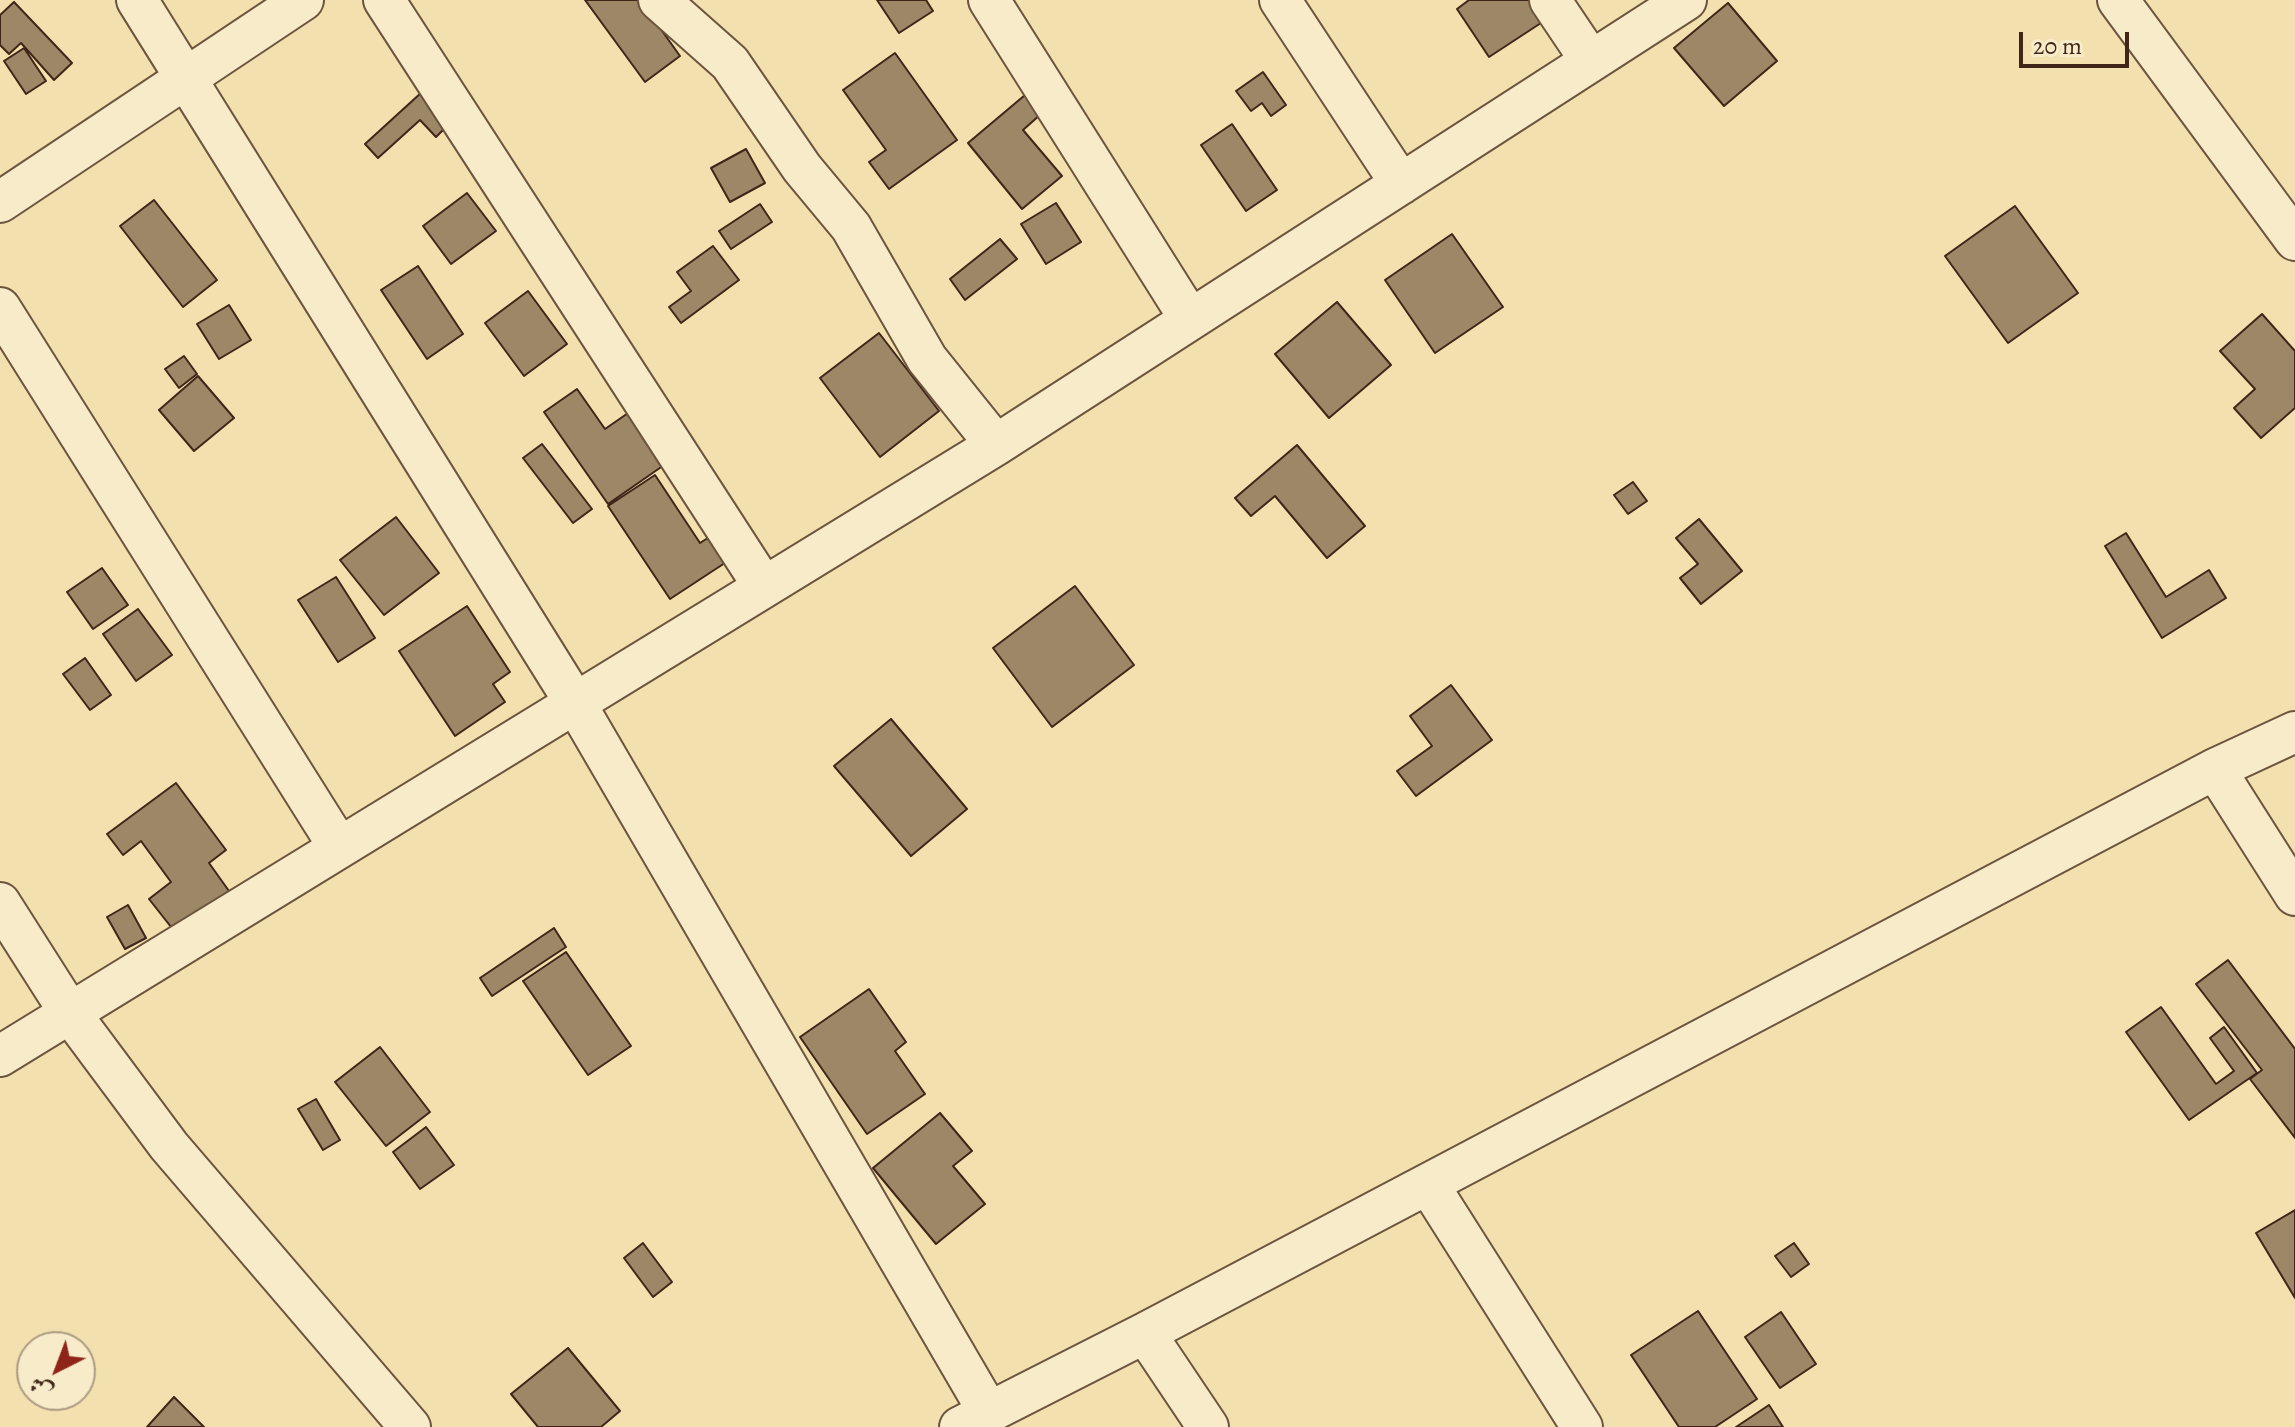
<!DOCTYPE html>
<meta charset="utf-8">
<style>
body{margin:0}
#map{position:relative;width:2295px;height:1427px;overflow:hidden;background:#f2e0ae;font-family:Alegreya,Amiri,serif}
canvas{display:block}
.north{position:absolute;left:16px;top:1331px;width:80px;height:80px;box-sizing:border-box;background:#f7ebca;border:2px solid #ad9c83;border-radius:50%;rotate:222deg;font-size:22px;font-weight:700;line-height:32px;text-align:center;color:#3f2618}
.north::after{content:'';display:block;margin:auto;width:28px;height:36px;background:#8f2418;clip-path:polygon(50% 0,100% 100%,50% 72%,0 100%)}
.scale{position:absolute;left:2019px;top:32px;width:110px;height:36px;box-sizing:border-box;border:4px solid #3f2618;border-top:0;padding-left:10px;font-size:24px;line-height:28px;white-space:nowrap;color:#3f2618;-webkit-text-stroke:6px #f7ebca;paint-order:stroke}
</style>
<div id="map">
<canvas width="2295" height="1427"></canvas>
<div class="north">ش</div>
<div class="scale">20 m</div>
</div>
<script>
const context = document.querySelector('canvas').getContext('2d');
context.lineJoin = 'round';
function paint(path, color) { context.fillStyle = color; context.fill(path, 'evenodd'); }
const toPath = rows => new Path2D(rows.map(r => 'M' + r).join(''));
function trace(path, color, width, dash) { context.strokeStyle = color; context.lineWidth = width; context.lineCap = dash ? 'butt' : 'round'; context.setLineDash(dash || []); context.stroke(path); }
const building = toPath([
 [585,0,640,0,680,56,645,82,585,0],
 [877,0,926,0,933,11,899,33,877,0],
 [1530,0,1544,21,1489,57,1457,9,1469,0,1530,0],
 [14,2,72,63,54,80,21,43,9,54,0,45,0,15,14,2],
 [1728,3,1777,61,1724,106,1674,48,1728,3],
 [24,48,46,81,26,94,4,61,24,48],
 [895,53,957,140,889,189,869,162,886,150,843,90,895,53],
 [1263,72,1286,105,1271,116,1262,103,1251,111,1236,91,1263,72],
 [422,92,451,122,436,137,420,120,378,158,365,144,422,92],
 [1025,95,1041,114,1023,130,1062,176,1022,209,968,143,1025,95],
 [1232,124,1277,190,1246,211,1201,145,1232,124],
 [746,149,765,183,730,202,711,168,746,149],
 [467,193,496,231,451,264,423,226,467,193],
 [154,200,217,280,183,307,120,226,154,200],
 [1056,203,1081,242,1046,264,1021,224,1056,203],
 [760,204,772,222,731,249,719,231,760,204],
 [2015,206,2078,293,2008,343,1945,256,2015,206],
 [1452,234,1503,307,1435,353,1385,280,1452,234],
 [1000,239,1017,259,965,300,950,279,1000,239],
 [713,246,739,280,681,323,669,307,691,291,677,272,713,246],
 [418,266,463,334,427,359,381,290,418,266],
 [528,291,567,344,524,376,485,323,528,291],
 [1337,302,1391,365,1329,418,1275,354,1337,302],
 [229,305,251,340,219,359,197,324,229,305],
 [2262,314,2295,351,2295,408,2261,438,2234,408,2255,389,2220,351,2262,314],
 [879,333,939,411,880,457,820,378,879,333],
 [184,356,197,374,179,388,165,369,184,356],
 [198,376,234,418,194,451,159,410,198,376],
 [577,389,605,429,631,411,667,463,608,504,544,412,577,389],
 [542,444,592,509,573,523,523,458,542,444],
 [1297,445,1365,526,1327,558,1275,496,1251,516,1235,498,1297,445],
 [655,475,700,543,714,534,731,559,670,599,608,506,655,475],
 [1633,482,1647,501,1628,514,1614,495,1633,482],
 [396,517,439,573,384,615,340,560,396,517],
 [1699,519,1742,571,1701,604,1680,578,1698,564,1676,538,1699,519],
 [2126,533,2166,597,2209,570,2226,598,2162,638,2105,546,2126,533],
 [102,568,128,605,93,629,67,592,102,568],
 [336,577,375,638,338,662,298,600,336,577],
 [1075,586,1134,665,1052,727,993,648,1075,586],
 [467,606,510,672,493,684,505,702,455,736,399,651,467,606],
 [138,609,172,655,136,681,103,634,138,609],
 [85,658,111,695,90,710,63,674,85,658],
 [1451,685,1492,740,1416,796,1397,771,1432,746,1410,716,1451,685],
 [891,719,967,809,911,856,834,766,891,719],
 [176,783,226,850,209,863,229,891,175,932,149,899,171,882,141,841,123,855,107,834,176,783],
 [128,905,146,938,125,949,107,917,128,905],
 [554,928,566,947,492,996,480,978,554,928],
 [566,952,631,1046,588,1075,523,981,566,952],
 [2228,960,2295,1049,2295,1138,2250,1079,2262,1070,2196,984,2228,960],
 [869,989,906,1042,895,1051,925,1094,867,1134,800,1037,869,989],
 [2161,1007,2216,1084,2234,1071,2210,1038,2224,1027,2257,1073,2189,1120,2126,1032,2161,1007],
 [380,1047,430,1112,386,1146,335,1082,380,1047],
 [316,1099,340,1140,323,1150,298,1109,316,1099],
 [940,1113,972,1151,953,1166,985,1204,936,1244,873,1168,940,1113],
 [426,1127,454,1165,420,1189,393,1152,426,1127],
 [2295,1210,2295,1298,2256,1233,2295,1210],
 [643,1243,672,1282,653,1297,624,1258,643,1243],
 [1794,1243,1809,1264,1791,1277,1775,1256,1794,1243],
 [1698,1311,1757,1399,1715,1427,1679,1427,1631,1355,1698,1311],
 [1781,1312,1816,1364,1780,1388,1745,1337,1781,1312],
 [568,1348,620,1411,601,1427,538,1427,511,1394,568,1348],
 [174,1397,204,1427,147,1427,174,1397],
 [1769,1405,1783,1427,1736,1427,1769,1405]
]);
paint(building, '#9c8766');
trace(building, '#3f2618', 2);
const street = toPath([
 [137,0,574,701,988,1411],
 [384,0,764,587],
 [659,0,730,63,802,168,851,227,927,359,996,445],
 [989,0,1190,319],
 [1280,0,1401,184],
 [1550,0,1591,61],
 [2118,0,2295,240],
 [0,202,303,0],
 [0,308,339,847],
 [2215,769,2295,895],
 [0,903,70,1013,169,1146,410,1427],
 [0,1056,996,445,1686,0],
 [1428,1184,1582,1427],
 [1145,1333,1208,1427],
 [960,1427,1145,1333,2215,769,2295,732]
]);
trace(street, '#6c543e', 44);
trace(street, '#f7ebca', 40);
</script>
